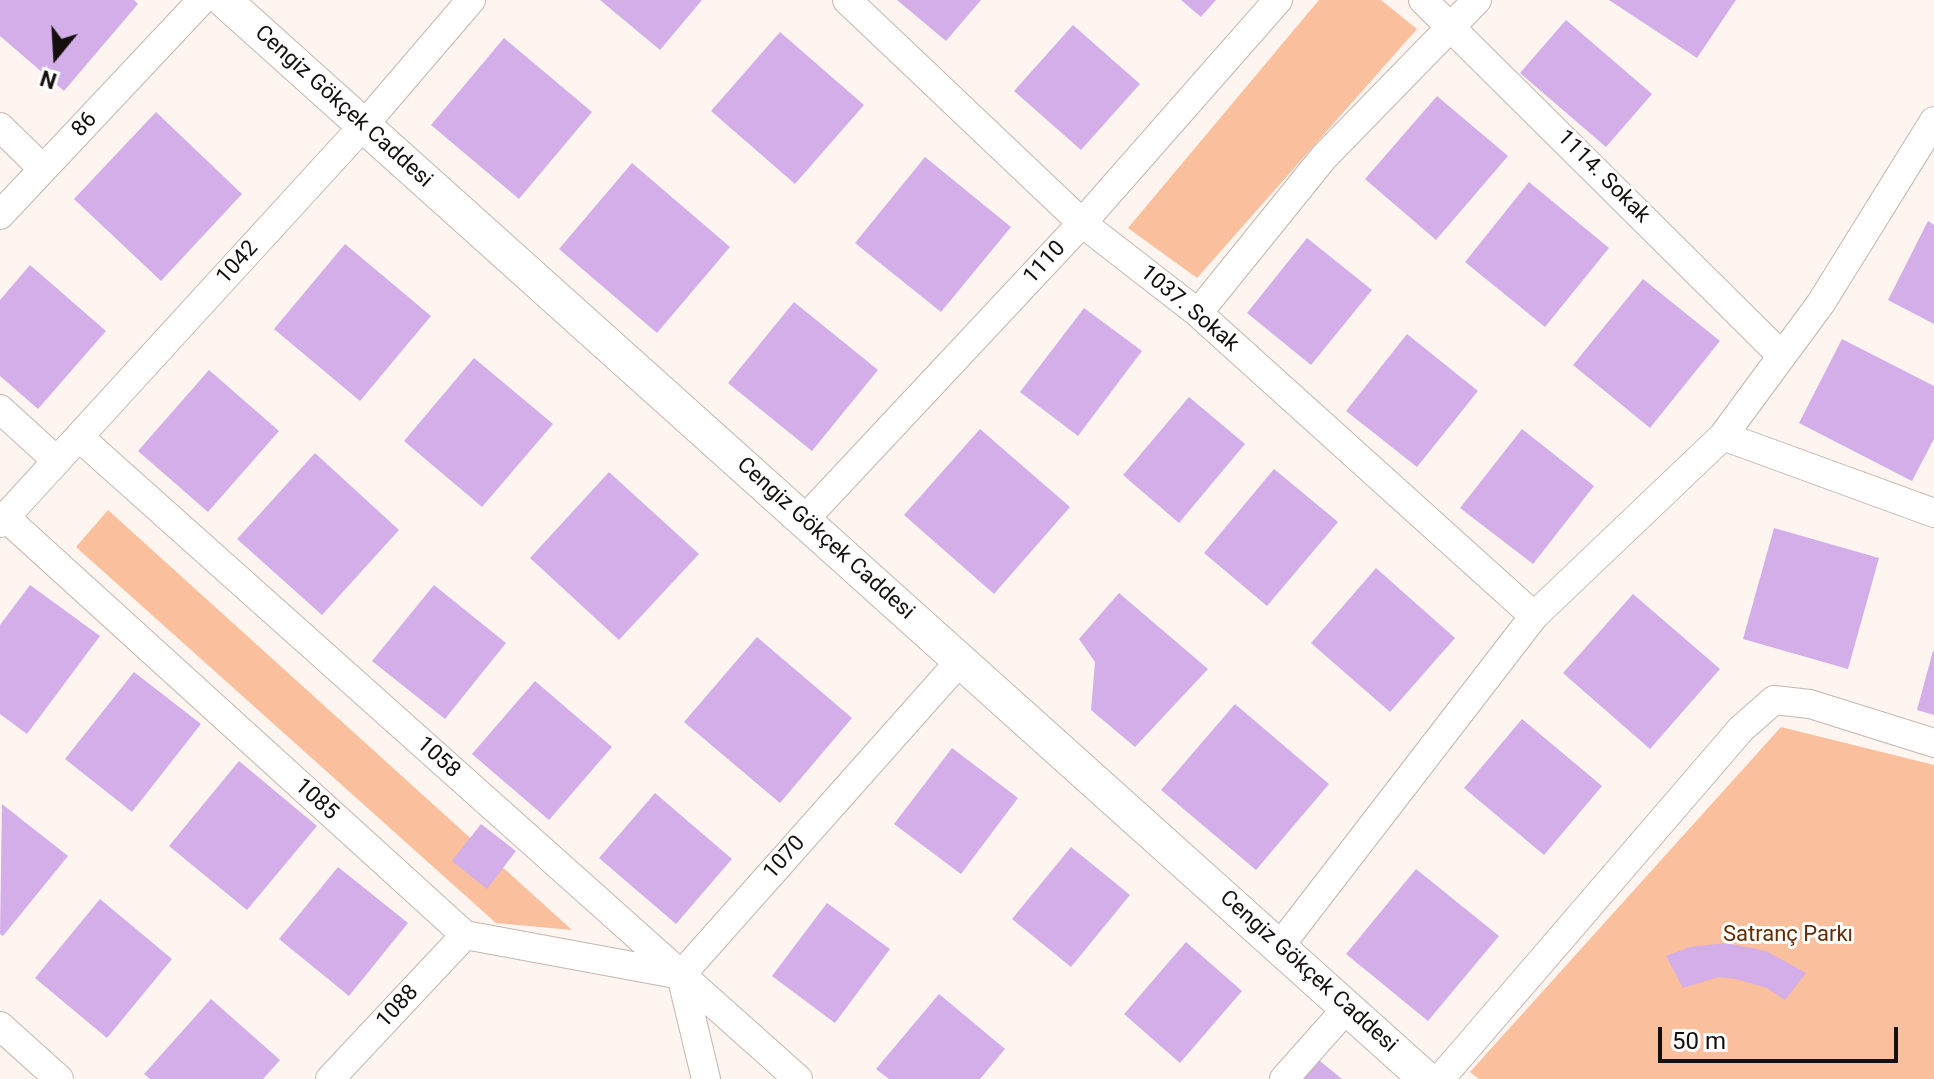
<!DOCTYPE html>
<meta charset="utf-8">
<style>
body{margin:0}
#map{position:relative;width:1934px;height:1079px;overflow:hidden;background:#fef5f0;font-family:Roboto,sans-serif}
canvas{display:block}
.north{position:absolute;left:16px;top:16px;width:80px;height:80px;-webkit-text-stroke:6px #fff;paint-order:stroke;rotate:198deg;font-size:22px;font-weight:700;line-height:32px;text-align:center;color:#15100e}
.north::after{content:'';display:block;margin:auto;width:28px;height:36px;background:#15100e;clip-path:polygon(50% 0,100% 100%,50% 72%,0 100%)}
.scale{position:absolute;left:1658px;top:1027px;width:240px;height:36px;box-sizing:border-box;border:4px solid #15100e;border-top:0;padding-left:10px;font-size:24px;line-height:28px;white-space:nowrap;color:#15100e;-webkit-text-stroke:6px #fff;paint-order:stroke}
</style>
<div id="map">
<canvas width="1934" height="1079"></canvas>
<div class="north">N</div>
<div class="scale">50 m</div>
</div>
<script>
const context = document.querySelector('canvas').getContext('2d');
context.lineJoin = 'round';
function paint(path, color) { context.fillStyle = color; context.fill(path, 'evenodd'); }
const toPath = rows => new Path2D(rows.map(r => 'M' + r).join(''));
function trace(path, color, width, dash) { context.strokeStyle = color; context.lineWidth = width; context.lineCap = dash ? 'butt' : 'round'; context.setLineDash(dash || []); context.stroke(path); }
function drawText(font, color, halo, rows, align = 'center') {
  context.font = font + ' Roboto,sans-serif'; context.lineWidth = 6; context.setLineDash([]); context.textBaseline = 'middle'; context.strokeStyle = halo; context.fillStyle = color; for (const [text, x, y, turn = 0] of rows) {
    context.save(); context.translate(x, y); context.rotate((+turn || 0) * Math.PI / 180); context.textAlign = isNaN(turn) ? turn : align; if (halo) context.strokeText(text, 0, 0); context.fillText(text, 0, 0); context.restore();
  }
}
paint(toPath([
 [1319,0,1381,0,1417,29,1197,278,1128,228],
 [108,510,572,930,496,923,76,547],
 [1781,727,1934,765,1934,1079,1479,1079,1470,1072]
]), '#fabf9d');
paint(toPath([
 [0,0,134,0,138,4,64,91,0,36],
 [600,0,702,0,660,50],
 [897,0,981,0,946,41],
 [1181,0,1216,0,1201,17],
 [1609,0,1736,0,1697,58],
 [1566,20,1652,94,1606,147,1520,73],
 [1073,25,1140,84,1081,150,1014,91],
 [780,32,864,105,795,184,711,111],
 [504,38,592,112,519,199,431,125],
 [1437,96,1508,156,1436,240,1365,179],
 [156,112,242,194,161,281,74,199],
 [925,157,1011,227,941,312,855,243],
 [632,163,730,247,657,333,559,249],
 [1529,182,1609,248,1545,327,1465,262],
 [1928,221,1934,225,1934,324,1888,300],
 [1307,238,1372,290,1311,365,1247,313],
 [345,244,431,316,360,401,274,329],
 [30,265,106,331,38,409,0,376,0,300],
 [1643,279,1720,341,1650,428,1573,365],
 [794,302,878,370,812,451,728,383],
 [1084,308,1142,351,1078,436,1020,392],
 [1407,334,1478,391,1417,467,1346,411],
 [1842,339,1934,386,1934,439,1912,481,1799,423],
 [474,358,553,424,482,507,404,441],
 [209,370,279,431,208,512,138,451],
 [1189,397,1245,444,1179,523,1123,475],
 [980,429,1070,507,994,594,904,515],
 [1522,429,1594,486,1533,564,1460,508],
 [315,453,399,530,322,615,237,539],
 [1274,469,1338,522,1267,606,1204,553],
 [609,472,699,554,619,640,530,558],
 [1774,528,1879,558,1848,669,1743,639],
 [1376,568,1455,638,1390,712,1311,643],
 [30,585,100,636,27,734,0,714,0,625],
 [434,585,506,643,445,719,372,661],
 [1119,593,1208,669,1135,747,1091,710,1095,662,1079,639],
 [1633,594,1720,669,1650,749,1563,673],
 [757,637,852,718,780,803,684,722],
 [1933,651,1934,652,1934,715,1917,710],
 [134,672,201,724,132,812,65,759],
 [535,681,612,747,549,820,472,754],
 [1235,704,1329,784,1256,870,1161,790],
 [1522,719,1602,786,1544,855,1464,788],
 [952,748,1018,798,961,874,894,824],
 [239,761,317,826,247,910,169,846],
 [655,793,732,859,676,924,599,858],
 [2,804,68,856,3,936,0,934],
 [481,824,516,851,487,889,452,861],
 [1071,847,1130,895,1071,967,1012,919],
 [338,867,408,923,349,996,279,939],
 [1416,869,1499,936,1428,1021,1346,954],
 [100,899,172,959,107,1038,35,978],
 [827,903,890,949,835,1023,772,976],
 [1186,942,1242,991,1180,1063,1124,1014],
 [1726,943,1766,951,1806,973,1785,1000,1767,988,1736,979,1718,977,1683,988,1666,956,1690,947],
 [939,994,1005,1049,980,1079,889,1079,876,1069],
 [211,999,280,1060,263,1079,150,1079,144,1074],
 [1309,1052,1342,1079,1286,1079]
]), '#d3aee8');
const minor = toPath([
 [847,0,1082,223,1198,313,1534,616],
 [1423,0,1782,356],
 [0,127,43,169],
 [0,215,202,0],
 [1198,313,1324,157,1477,0],
 [0,409,57,461],
 [1723,436,1934,513],
 [79,437,798,1079],
 [5,517,465,935,681,975],
 [804,520,1082,223,1278,0],
 [0,523,364,125,471,0],
 [1279,947,1534,616,1723,436,1821,303,1934,121],
 [0,1026,59,1079],
 [330,1079,465,935],
 [706,1079,681,975,960,661],
 [1284,1079,1347,1008],
 [1440,1079,1741,729,1774,700,1810,704,1934,743]
]);
const tertiary = toPath([
 [224,0,1426,1079]
]);
trace(minor, '#c4b6ae', 30);
trace(tertiary, '#c4b6ae', 36);
trace(minor, '#fff', 28);
trace(tertiary, '#fff', 34);
drawText('22px', '#15100e', '#fff', [
 ["Cengiz Gökçek Caddesi",343,107,42],
 ["86",85,125,-47],
 ["1114. Sokak",1603,177,45],
 ["1042",238,263,-48],
 ["1110",1045,263,-47],
 ["1037. Sokak",1189,309,40],
 ["Cengiz Gökçek Caddesi",825,539,42],
 ["1058",438,758,42],
 ["1085",316,800,42],
 ["1070",785,858,-48],
 ["Cengiz Gökçek Caddesi",1308,972,42],
 ["1088",398,1007,-47]
]);
drawText('22px', '#642c00', '#fff', [
 ["Satranç Parkı",1788,935]
]);
</script>
